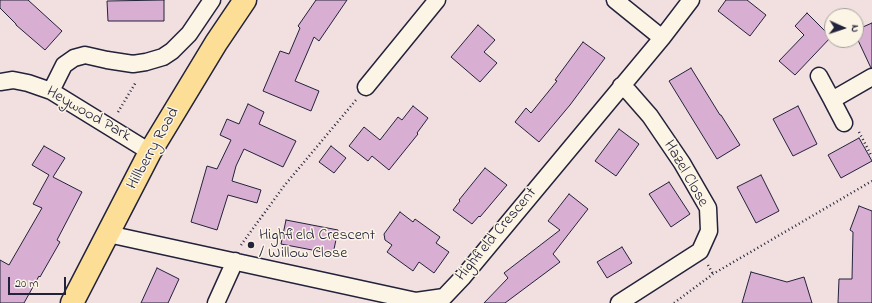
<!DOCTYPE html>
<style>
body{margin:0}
#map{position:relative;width:872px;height:303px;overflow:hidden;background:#f2e0e0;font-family:"Indie Flower",sans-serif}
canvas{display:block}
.north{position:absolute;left:824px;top:8px;width:40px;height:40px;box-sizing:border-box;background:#fcf5e5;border:1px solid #a5a1a1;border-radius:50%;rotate:93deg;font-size:11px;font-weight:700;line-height:16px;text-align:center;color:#22223b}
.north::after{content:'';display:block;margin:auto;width:14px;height:18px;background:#22223b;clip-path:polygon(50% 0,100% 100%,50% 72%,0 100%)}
.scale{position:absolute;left:8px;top:277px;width:58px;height:18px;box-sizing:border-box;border:2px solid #22223b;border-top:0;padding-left:5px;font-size:12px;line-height:14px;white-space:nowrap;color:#22223b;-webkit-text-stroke:3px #fcf5e5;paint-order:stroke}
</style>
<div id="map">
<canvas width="872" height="303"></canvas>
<div class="north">N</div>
<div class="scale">20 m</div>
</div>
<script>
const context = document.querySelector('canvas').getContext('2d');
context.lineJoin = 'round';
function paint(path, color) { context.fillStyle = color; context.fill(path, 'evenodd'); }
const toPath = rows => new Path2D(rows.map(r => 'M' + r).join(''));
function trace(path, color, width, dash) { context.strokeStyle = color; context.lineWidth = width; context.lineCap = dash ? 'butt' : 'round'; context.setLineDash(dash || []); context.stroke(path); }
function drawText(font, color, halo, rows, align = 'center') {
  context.font = font + ' "Indie Flower",sans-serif'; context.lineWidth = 3; context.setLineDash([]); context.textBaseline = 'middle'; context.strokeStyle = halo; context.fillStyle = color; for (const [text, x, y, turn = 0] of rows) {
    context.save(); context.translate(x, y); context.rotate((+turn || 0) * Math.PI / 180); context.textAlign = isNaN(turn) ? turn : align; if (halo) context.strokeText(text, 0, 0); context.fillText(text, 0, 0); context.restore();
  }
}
const building = toPath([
 [0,0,28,0,62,31,45,50,16,25,16,24,0,8,0,0],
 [164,0,164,21,108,21,107,1,164,0],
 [316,0,347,0,319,41,314,37,295,81,319,91,311,111,263,91,280,51,289,54,300,28,298,26,316,0],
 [726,0,747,0,766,15,750,36,718,11,726,0],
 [807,13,831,37,795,75,779,61,804,35,795,26,807,13],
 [872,23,872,68,871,68,856,36,856,30,872,23],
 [478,25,495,40,484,52,497,63,480,82,451,57,478,25],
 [583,42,605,58,570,105,539,142,515,122,526,108,531,113,557,81,555,80,583,42],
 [691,68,720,115,721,115,740,145,717,159,669,81,691,68],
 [248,104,264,112,259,124,296,141,283,167,244,149,236,166,232,181,261,190,257,203,228,195,217,230,191,222,207,166,217,169,231,140,220,135,227,119,239,124,248,104],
 [413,106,428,118,417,133,418,134,389,170,372,156,368,161,349,146,364,127,380,140,398,117,402,120,413,106],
 [798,106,817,144,793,156,773,119,798,106],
 [619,129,639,144,616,176,595,161,619,129],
 [859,138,872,161,841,178,828,155,859,138],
 [44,146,65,158,53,177,82,192,57,240,60,242,40,277,39,276,24,303,0,303,0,260,9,265,42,208,33,204,49,175,32,165,44,146],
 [331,146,346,158,334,173,319,162,331,146],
 [485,168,507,185,480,217,479,216,472,224,453,210,460,201,459,200,485,168],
 [761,175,779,211,756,223,737,187,761,175],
 [669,182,690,214,671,227,649,194,669,182],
 [569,194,588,209,553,254,560,262,505,303,484,303,508,278,504,273,560,230,548,221,569,194],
 [859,206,872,211,872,303,838,303,839,279,852,279,853,232,850,230,859,206],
 [400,212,413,222,415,219,440,237,436,243,449,252,434,273,419,262,413,271,387,252,392,245,385,240,384,234,400,212],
 [286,220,338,230,333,254,281,244,286,220],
 [622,247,632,263,607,278,597,262,622,247],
 [157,268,179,279,168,303,141,303,157,268],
 [751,272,787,282,804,277,812,303,742,303,751,272]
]);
paint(building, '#d9aed3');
trace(building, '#22223b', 1);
const street = toPath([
 [615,0,662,38],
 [819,76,832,100],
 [0,82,13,80,28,83,51,91,150,152],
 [366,87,437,0],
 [51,91,64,65,74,58,85,55,107,60,133,64,146,62,163,57,172,51,189,34,212,0],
 [844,123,832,100,872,77],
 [108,234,416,301,444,297,463,277,662,38,691,0],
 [216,303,235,261],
 [619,303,700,251,709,231,708,208,682,163,650,116,629,92,621,86]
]);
const highway = toPath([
 [72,303,150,152,216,43,245,0]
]);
trace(street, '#22223b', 19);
trace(highway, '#22223b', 25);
trace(toPath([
 [118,112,136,82],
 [859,132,872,157],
 [241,245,284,186,356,100],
 [708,265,713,274],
 [674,303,713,274,872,181]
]), '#22223b', 2.5, [1, 3]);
trace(street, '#fcf5e5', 16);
trace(highway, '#fdde96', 22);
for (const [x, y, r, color] of [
 [251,245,4,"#22223b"]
]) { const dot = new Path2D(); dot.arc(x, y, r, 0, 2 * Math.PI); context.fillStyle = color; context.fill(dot); trace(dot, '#fcf5e5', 1.5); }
drawText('16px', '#22223b', '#fcf5e5', [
 ["Heywood Park",88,115,30],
 ["Hillberry Road",154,149,-61],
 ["Hazel Close",685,174,60],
 ["Highfield Crescent",497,235,-50]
]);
drawText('16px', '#22223b', '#fcf5e5', [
 ["Highfield Crescent",259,236],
 ["/ Willow Close",259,254]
], 'left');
</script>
